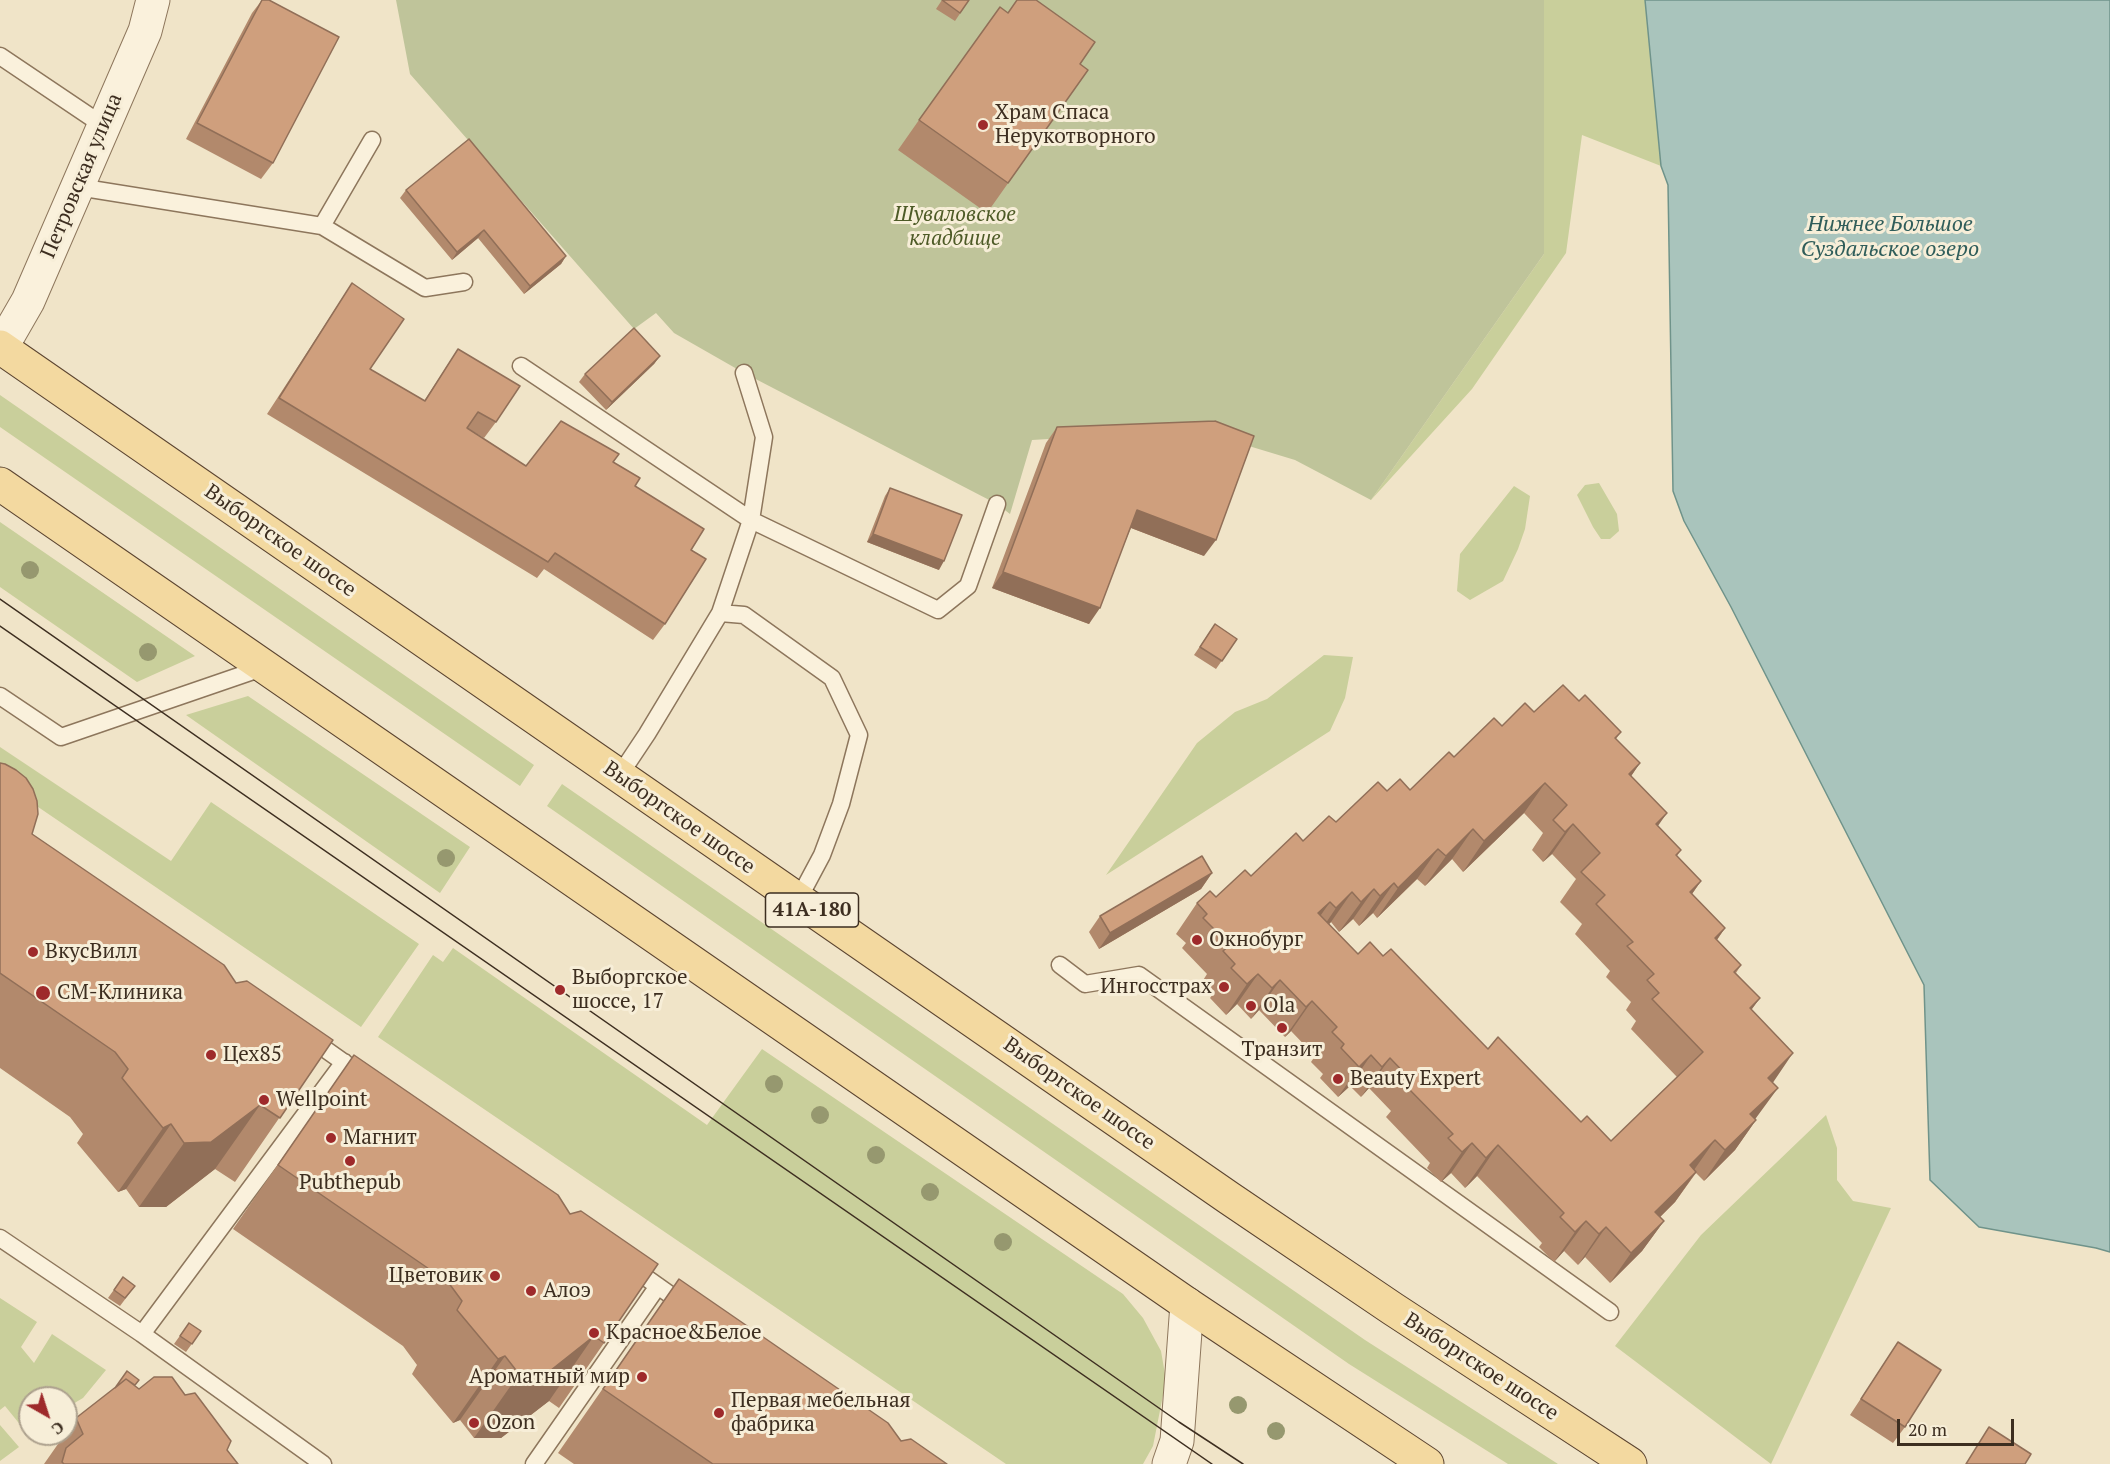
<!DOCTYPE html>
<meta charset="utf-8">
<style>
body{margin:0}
#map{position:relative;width:2110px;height:1464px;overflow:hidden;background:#f0e4c8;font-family:"PT Serif",serif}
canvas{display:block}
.north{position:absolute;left:18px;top:1386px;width:60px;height:60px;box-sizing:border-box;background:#f7eed8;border:2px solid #ada18e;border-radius:50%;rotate:141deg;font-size:16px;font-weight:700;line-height:24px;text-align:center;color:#3d2e20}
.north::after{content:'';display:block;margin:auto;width:21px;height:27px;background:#9e2a2b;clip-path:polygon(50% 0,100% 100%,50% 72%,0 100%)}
.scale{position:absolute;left:1897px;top:1419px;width:117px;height:27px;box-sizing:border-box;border:3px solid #3d2e20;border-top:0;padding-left:8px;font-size:18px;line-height:21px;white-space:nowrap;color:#3d2e20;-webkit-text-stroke:4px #f7eed8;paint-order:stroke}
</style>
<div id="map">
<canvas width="2110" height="1464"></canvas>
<div class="north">С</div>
<div class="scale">20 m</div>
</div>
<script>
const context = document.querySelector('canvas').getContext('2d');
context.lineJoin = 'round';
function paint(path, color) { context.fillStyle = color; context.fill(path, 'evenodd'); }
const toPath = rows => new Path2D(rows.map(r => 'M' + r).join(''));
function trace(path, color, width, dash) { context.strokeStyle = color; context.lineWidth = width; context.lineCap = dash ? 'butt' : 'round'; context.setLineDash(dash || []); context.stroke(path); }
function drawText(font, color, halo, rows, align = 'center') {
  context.font = font + ' "PT Serif",serif'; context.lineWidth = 6; context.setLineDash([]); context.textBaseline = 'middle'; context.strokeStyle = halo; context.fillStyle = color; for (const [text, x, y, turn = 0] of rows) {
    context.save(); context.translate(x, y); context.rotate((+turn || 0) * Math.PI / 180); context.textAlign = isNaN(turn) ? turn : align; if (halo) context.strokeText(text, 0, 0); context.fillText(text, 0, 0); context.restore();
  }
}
paint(toPath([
 [1544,0,1645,0,1661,166,1582,135,1566,253,1472,389,1371,500,1544,254],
 [0,395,534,765,520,786,0,427],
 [1599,483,1617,514,1619,531,1610,539,1601,539,1593,527,1577,495,1585,485],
 [1514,486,1530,496,1525,529,1518,549,1503,581,1470,600,1457,591,1460,554],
 [0,522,195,656,137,682,0,587],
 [1324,655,1353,657,1345,698,1330,731,1106,875,1197,743,1235,712,1267,699],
 [248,696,470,847,440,893,186,715],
 [0,747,171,861,211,802,419,944,361,1027,0,781],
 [562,784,1365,1340,1558,1464,1508,1464,1349,1364,547,806],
 [453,948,707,1125,762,1049,1123,1294,1143,1318,1161,1351,1166,1380,1153,1446,1143,1464,1006,1464,378,1037,433,955,443,962],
 [1826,1115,1837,1148,1837,1180,1853,1201,1891,1208,1771,1464,1615,1346,1701,1235],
 [0,1298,37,1322,21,1347,34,1363,52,1334,106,1370,83,1398,66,1408,66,1398,30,1398,30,1434,36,1434,31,1438,5,1406,0,1410],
 [0,1425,19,1447,0,1461]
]), '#c9cf9b');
paint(toPath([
 [396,0,1544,0,1544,254,1371,500,1295,460,1196,430,1032,440,1010,514,997,504,744,373,674,333,656,313,634,329,410,74]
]), '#bfc49a');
const water = toPath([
 [1645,0,2110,0,2110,1252,2096,1248,1979,1227,1930,1180,1924,985,1731,607,1684,521,1673,491,1668,185,1661,166,1645,0]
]);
paint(water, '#a9c4bc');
trace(water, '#6f938a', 1.5);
const lane = toPath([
 [0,56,104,126],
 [78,187,322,226,425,288,464,282],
 [322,226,372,140],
 [521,366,751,520,938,610,968,586,997,504],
 [720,613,751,520,764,437,744,373],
 [0,696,61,737,265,667],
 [619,776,647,734,720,613,744,615,832,678,859,735,841,804,822,855,798,900],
 [1060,965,1085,984,1139,975,1610,1312],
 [308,1037,363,1076],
 [0,1238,142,1334,323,1464],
 [631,1267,686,1306],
 [142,1334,344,1062],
 [534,1464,658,1286]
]);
const street = toPath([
 [1,348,28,301,145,31,153,0],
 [1169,1464,1177,1441,1187,1304]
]);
const primary = toPath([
 [0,347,1229,1198,1393,1309,1630,1464],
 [0,484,1187,1304,1427,1464]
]);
trace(lane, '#8d765c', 19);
trace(street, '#8d765c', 35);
trace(primary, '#5b4430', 35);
trace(lane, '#faf1dc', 16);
trace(street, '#faf1dc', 33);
trace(primary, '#f3d9a0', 33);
trace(toPath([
 [0,599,1179,1422,1243,1464],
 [0,626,1212,1464]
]), '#3d2e20', 1.5);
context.fillStyle = '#96986f';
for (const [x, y] of [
 [30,570],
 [148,652],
 [446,858],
 [774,1084],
 [820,1115],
 [876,1155],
 [930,1192],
 [1003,1242],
 [1238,1405],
 [1276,1431]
]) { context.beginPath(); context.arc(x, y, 9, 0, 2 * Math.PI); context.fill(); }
paint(toPath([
 [262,0,269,0,273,163,261,179,186,139,252,13],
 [942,0,969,0,955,21,936,9],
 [1080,64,1088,70,987,213,898,150,919,120],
 [406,190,566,256,561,264,524,294,478,238,452,260,400,198],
 [352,283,370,369,424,401,458,349,496,422,484,438,467,428,526,466,613,462,691,550,665,624,653,640,544,569,537,578,267,414],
 [660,356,654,364,606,410,579,382,585,374],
 [1057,427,1204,556,1131,528,1089,624,992,588,1046,443],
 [890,488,939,570,867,542,885,496],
 [1215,624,1237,639,1216,669,1194,655],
 [1579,701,1621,732,1616,739,1640,763,1631,776,1658,826,1681,850,1677,856,1701,881,1692,894,1725,928,1717,940,1741,965,1736,973,1760,998,1751,1010,1773,1083,1755,1119,1756,1120,1735,1150,1704,1181,1696,1173,1675,1202,1660,1217,1664,1221,1642,1251,1610,1283,1585,1257,1578,1265,1564,1251,1554,1262,1539,1247,1542,1243,1477,1176,1465,1188,1451,1173,1441,1182,1427,1168,1430,1163,1386,1117,1391,1111,1369,1088,1361,1097,1350,1086,1338,1097,1320,1078,1323,1074,1311,1062,1315,1056,1291,1031,1285,1037,1259,1010,1251,1019,1237,1004,1226,1015,1210,998,1213,994,1202,982,1207,974,1182,948,1186,943,1176,934,1197,903,1216,897,1251,876,1303,841,1387,791,1410,790,1454,757,1502,726,1534,712],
 [1524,813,1543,833,1532,850,1543,862,1552,854,1576,879,1560,902,1582,924,1575,934,1610,971,1606,977,1631,1002,1626,1010,1636,1021,1631,1029,1677,1077,1611,1141,1581,1122,1488,1049,1383,956,1358,954,1329,924,1331,922,1339,932,1353,919,1359,926,1373,913,1377,918,1417,879,1425,886,1452,859,1463,872],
 [0,763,32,834,236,983,333,1040,235,1182,215,1169,166,1207,139,1207,126,1189,118,1192,77,1143,83,1134,70,1117,0,1068],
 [1212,873,1201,889,1099,949,1089,932,1100,916],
 [354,1055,604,1343,559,1408,549,1401,501,1438,474,1438,460,1420,453,1423,412,1374,417,1365,403,1346,233,1229],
 [123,1277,135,1286,120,1306,108,1298],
 [679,1279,901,1441,947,1464,574,1464,558,1453],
 [189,1323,201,1331,186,1352,174,1344],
 [1898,1342,1905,1427,1893,1443,1850,1415],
 [135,1386,227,1450,238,1464,44,1464,65,1434,66,1434,66,1432,76,1418]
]), '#b2896c');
paint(toPath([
 [484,230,478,238,452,260,457,252],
 [566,256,561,264,524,294,530,286],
 [660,356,654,364,606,410,612,402],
 [1137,510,1216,540,1204,556,1126,526],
 [873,534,944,561,939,570,867,542],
 [1003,572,1100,608,1089,624,992,588],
 [1640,763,1619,794,1629,774],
 [1545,783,1524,813,1463,872,1484,841],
 [1667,813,1646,843,1656,824],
 [1573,824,1552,854,1543,862,1565,832],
 [1473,829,1452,859,1425,886,1446,856],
 [1438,849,1417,879,1377,918,1398,888],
 [1212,873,1201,889,1099,949,1110,933],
 [1701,881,1680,911,1690,892],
 [1394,883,1373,913,1359,926,1380,896],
 [1374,889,1353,919,1339,932,1361,902],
 [1352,892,1331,922,1315,939,1336,908],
 [1330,902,1309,932,1318,913],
 [1725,928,1704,958,1715,938],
 [1258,974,1237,1004,1226,1015,1247,984],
 [1280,980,1259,1010,1251,1019,1272,988],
 [1760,998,1738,1028,1750,1008],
 [1312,1001,1291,1031,1285,1037,1306,1007],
 [1793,1053,1772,1084,1768,1078],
 [1371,1055,1350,1086,1338,1097,1359,1067],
 [1390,1058,1369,1088,1361,1097,1382,1067],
 [1778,1088,1756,1118,1729,1144,1750,1114],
 [260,1105,215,1169,166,1207,139,1207,184,1143],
 [1756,1120,1735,1150,1704,1181,1725,1150],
 [171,1124,126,1189,118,1192,163,1128],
 [1715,1140,1694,1170,1690,1165],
 [1472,1143,1451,1173,1441,1182,1462,1152],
 [1498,1145,1477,1176,1465,1188,1486,1158],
 [1696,1172,1675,1202,1634,1243,1655,1212],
 [1586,1221,1564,1251,1554,1262,1575,1232],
 [1664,1221,1642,1251,1610,1283,1631,1253],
 [1606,1227,1585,1257,1578,1265,1599,1234],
 [594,1336,549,1401,501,1438,474,1438,519,1374],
 [505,1356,460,1420,453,1423,498,1359]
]), '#916f58');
const building = toPath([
 [262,0,269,0,339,37,273,163,197,123,262,0],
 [942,0,969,0,960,13,942,0],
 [1017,0,1036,0,1095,42,1080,64,1088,70,1008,183,919,120,1000,7,1008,13,1017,0],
 [469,139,566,256,530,286,484,230,457,252,406,190,469,139],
 [352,283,404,319,370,369,425,401,458,349,520,386,496,422,478,412,467,428,526,466,561,421,619,454,613,462,640,478,635,486,704,529,691,550,706,559,665,624,555,553,548,562,279,398,352,283],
 [634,328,660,356,612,402,585,374,634,328],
 [1215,421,1254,436,1216,540,1137,510,1100,608,1003,572,1057,427,1215,421],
 [890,488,962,515,944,561,873,534,890,488],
 [1215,624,1237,639,1222,661,1200,647,1215,624],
 [1563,685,1579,701,1585,695,1621,732,1615,738,1640,763,1629,774,1667,813,1656,824,1681,850,1676,855,1701,881,1690,892,1725,928,1715,938,1741,965,1734,972,1760,998,1750,1008,1793,1053,1768,1078,1778,1088,1750,1114,1756,1120,1725,1150,1715,1140,1690,1165,1696,1172,1655,1212,1664,1221,1631,1253,1606,1227,1599,1234,1586,1221,1575,1232,1560,1217,1564,1213,1498,1145,1486,1158,1472,1143,1462,1152,1448,1138,1453,1134,1407,1087,1413,1082,1390,1058,1382,1067,1371,1055,1359,1067,1341,1048,1344,1044,1332,1032,1337,1027,1312,1001,1306,1007,1280,980,1272,988,1258,974,1247,984,1231,968,1235,964,1223,951,1230,945,1203,918,1207,914,1197,903,1210,891,1216,897,1245,870,1251,876,1296,833,1303,841,1329,816,1336,822,1378,782,1387,791,1400,779,1410,790,1449,752,1454,757,1494,718,1502,726,1525,703,1534,712,1563,685],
 [1545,783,1567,805,1553,820,1565,832,1573,824,1600,853,1581,872,1605,895,1596,904,1633,942,1627,946,1654,974,1647,980,1659,993,1652,999,1703,1052,1611,1141,1587,1116,1581,1122,1498,1037,1488,1049,1391,949,1383,956,1370,942,1358,954,1318,913,1330,902,1336,908,1352,892,1361,902,1374,889,1380,896,1394,883,1398,888,1438,849,1446,856,1473,829,1484,841,1545,783],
 [0,763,5,764,16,770,26,778,33,789,37,801,38,814,32,834,224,965,236,983,247,981,333,1040,280,1118,260,1105,211,1142,184,1143,171,1124,163,1128,122,1078,128,1069,115,1052,0,973,0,763],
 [1202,856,1212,873,1110,933,1100,916,1202,856],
 [354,1055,558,1195,570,1214,581,1211,658,1264,604,1343,594,1336,546,1374,519,1374,505,1356,498,1359,457,1310,462,1301,448,1282,278,1165,354,1055],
 [123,1277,135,1286,125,1298,114,1290,123,1277],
 [679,1279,888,1423,901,1441,911,1439,947,1464,713,1464,603,1389,679,1279],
 [189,1323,201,1331,192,1344,180,1336,189,1323],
 [1898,1342,1941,1370,1905,1427,1861,1399,1898,1342],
 [127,1371,139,1380,135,1385,126,1379,115,1388,127,1371],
 [154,1377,172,1377,185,1395,195,1393,231,1441,227,1450,238,1464,64,1464,62,1462,66,1448,83,1434,76,1418,126,1379,139,1389,154,1377],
 [1989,1427,2031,1454,2025,1464,1966,1464,1989,1427]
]);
paint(building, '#cf9f7d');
trace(building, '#916f58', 1.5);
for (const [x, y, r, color] of [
 [983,125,6,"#9e2a2b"],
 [1197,940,6,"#9e2a2b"],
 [33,952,6,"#9e2a2b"],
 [1224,987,6,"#9e2a2b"],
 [560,990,6,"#9e2a2b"],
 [43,993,8,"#9e2a2b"],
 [1251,1006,6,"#9e2a2b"],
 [1282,1028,6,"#9e2a2b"],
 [211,1055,6,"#9e2a2b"],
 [1338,1079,6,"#9e2a2b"],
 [264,1100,6,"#9e2a2b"],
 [331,1138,6,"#9e2a2b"],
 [350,1161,6,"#9e2a2b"],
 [495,1276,6,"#9e2a2b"],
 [531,1291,6,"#9e2a2b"],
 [594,1333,6,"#9e2a2b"],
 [642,1377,6,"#9e2a2b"],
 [719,1413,6,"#9e2a2b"],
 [474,1423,6,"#9e2a2b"]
]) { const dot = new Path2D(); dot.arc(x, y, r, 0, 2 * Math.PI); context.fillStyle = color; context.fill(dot); trace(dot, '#f7eed8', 2); }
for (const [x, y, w] of [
 [812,910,93]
]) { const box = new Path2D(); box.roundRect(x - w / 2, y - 17, w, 34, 4.5); context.fillStyle = '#f7eed8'; context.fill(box); trace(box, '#3d2e20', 1.5); }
drawText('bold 20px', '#3d2e20', null, [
 ["41А-180",812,910]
]);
drawText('21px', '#3d2e20', '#f7eed8', [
 ["Храм Спаса",995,113],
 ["Нерукотворного",995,137],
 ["Окнобург",1209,940],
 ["ВкусВилл",45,952],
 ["Выборгское",572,978],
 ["шоссе, 17",572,1002],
 ["Ингосстрах",1212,987,"right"],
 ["СМ-Клиника",57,993],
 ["Ola",1263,1006],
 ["Транзит",1282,1050,"center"],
 ["Цех85",223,1055],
 ["Beauty Expert",1350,1079],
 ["Wellpoint",276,1100],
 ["Магнит",343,1138],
 ["Pubthepub",350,1183,"center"],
 ["Цветовик",483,1276,"right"],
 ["Алоэ",543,1291],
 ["Красное&Белое",606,1333],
 ["Ароматный мир",630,1377,"right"],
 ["Первая мебельная",731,1401],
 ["фабрика",731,1425],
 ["Ozon",486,1423]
], 'left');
drawText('21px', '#3d2e20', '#f7eed8', [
 ["Петровская улица",82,176,-67],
 ["Выборгское шоссе",280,541,35],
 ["Выборгское шоссе",679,818,35],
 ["Выборгское шоссе",1079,1094,35],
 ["Выборгское шоссе",1481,1367,33]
]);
drawText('italic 21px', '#4d5a26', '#f7eed8', [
 ["Шуваловское",955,215],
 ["кладбище",955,239]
]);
drawText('italic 22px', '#2f5d5a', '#f7eed8', [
 ["Нижнее Большое",1890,225],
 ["Суздальское озеро",1890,250]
]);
</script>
